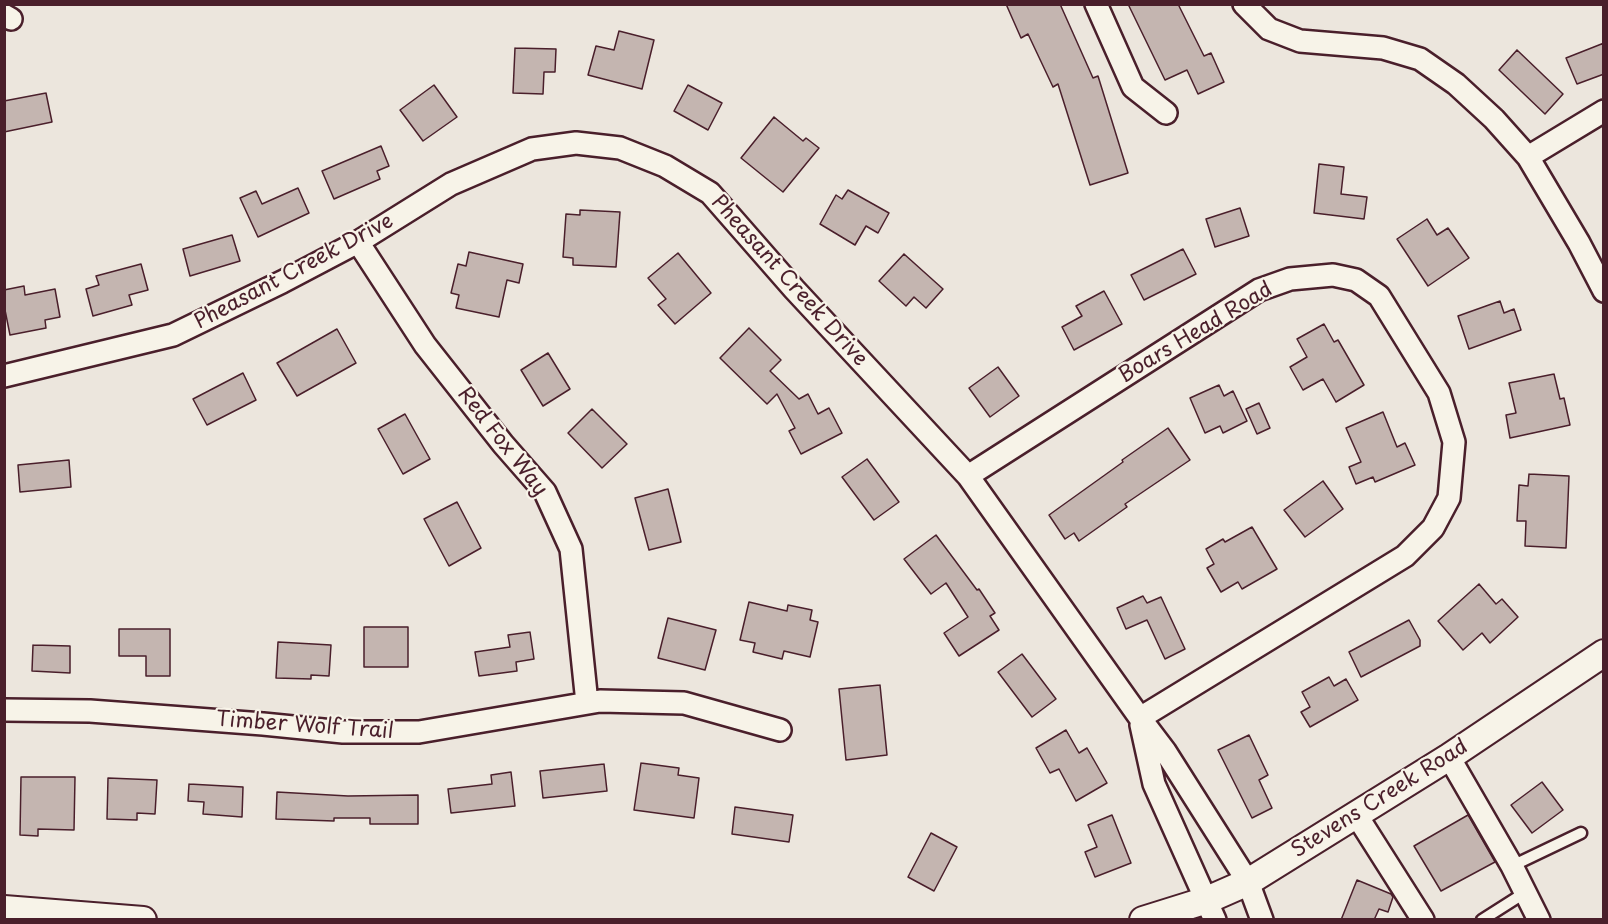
<!DOCTYPE html>
<style>
body{margin:0}
#map{position:relative;width:1608px;height:924px;overflow:hidden;background:#ece6dd;font-family:"Playpen Sans",sans-serif}
canvas{display:block}
.frame{position:absolute;inset:0;border:6px solid #4a1f2b;pointer-events:none}
</style>
<div id="map">
<canvas width="1608" height="924"></canvas>
<div class="frame"></div>
</div>
<script>
const context = document.querySelector('canvas').getContext('2d');
context.lineJoin = 'round';
function paint(path, color) { context.fillStyle = color; context.fill(path, 'evenodd'); }
const toPath = rows => new Path2D(rows.map(r => 'M' + r).join(''));
function trace(path, color, width, dash) { context.strokeStyle = color; context.lineWidth = width; context.lineCap = dash ? 'butt' : 'round'; context.setLineDash(dash || []); context.stroke(path); }
function drawText(font, color, halo, rows, align = 'center') {
  context.font = font + ' "Playpen Sans",sans-serif'; context.lineWidth = 4.5; context.setLineDash([]); context.textBaseline = 'middle'; context.strokeStyle = halo; context.fillStyle = color; for (const [text, x, y, turn = 0] of rows) {
    context.save(); context.translate(x, y); context.rotate((+turn || 0) * Math.PI / 180); context.textAlign = isNaN(turn) ? turn : align; if (halo) context.strokeText(text, 0, 0); context.fillText(text, 0, 0); context.restore();
  }
}
const building = toPath([
 [1006,4,1060,4,1093,78,1098,76,1128,173,1090,185,1058,84,1053,87,1028,34,1021,38,1006,4],
 [1128,4,1178,4,1204,56,1211,53,1224,82,1198,94,1187,70,1165,80,1128,4],
 [619,31,654,40,642,89,588,75,596,46,614,50,619,31],
 [1604,43,1604,74,1577,84,1566,58,1604,43],
 [515,48,556,49,555,72,544,72,543,94,513,93,515,48],
 [1517,50,1563,94,1545,114,1499,70,1517,50],
 [434,85,457,117,423,141,400,110,434,85],
 [688,85,722,103,708,130,674,111,688,85],
 [46,93,52,122,4,132,4,101,46,93],
 [774,117,803,141,806,138,819,148,783,192,741,158,774,117],
 [381,146,389,166,377,171,380,179,334,199,322,171,381,146],
 [1319,164,1344,167,1341,194,1367,197,1364,219,1314,213,1319,164],
 [298,188,309,213,258,237,240,198,256,191,262,204,298,188],
 [848,190,889,213,878,233,866,226,855,245,820,224,836,195,842,199,848,190],
 [1240,208,1249,236,1215,247,1206,219,1240,208],
 [580,210,620,212,616,267,573,265,573,258,563,257,566,214,580,215,580,210],
 [1427,219,1437,235,1448,228,1469,258,1428,286,1397,239,1427,219],
 [232,235,240,261,190,276,183,249,232,235],
 [1183,249,1196,274,1144,300,1131,275,1183,249],
 [469,252,523,264,519,283,507,280,499,317,456,308,459,295,451,293,458,264,466,266,469,252],
 [678,253,711,293,675,324,658,305,666,299,648,278,678,253],
 [904,254,943,289,926,308,914,297,906,306,879,281,904,254],
 [141,264,148,290,129,295,132,305,93,316,86,289,99,285,96,276,141,264],
 [24,286,25,295,55,289,60,317,45,320,46,328,10,335,4,305,4,290,24,286],
 [1104,291,1122,324,1074,350,1062,327,1082,316,1076,306,1104,291],
 [1500,301,1504,313,1514,309,1521,330,1469,349,1458,316,1500,301],
 [1324,324,1334,342,1338,340,1364,385,1336,402,1323,379,1303,390,1290,367,1307,357,1297,339,1324,324],
 [749,328,781,360,770,371,799,399,808,394,818,414,829,408,842,433,801,454,789,431,795,428,777,394,767,404,720,358,749,328],
 [337,329,356,363,297,396,277,363,337,329],
 [548,353,570,389,543,406,521,370,548,353],
 [998,367,1019,396,990,417,969,388,998,367],
 [243,373,256,400,207,425,193,399,243,373],
 [1554,374,1560,399,1564,398,1570,425,1510,438,1506,415,1516,413,1509,383,1554,374],
 [1219,385,1224,396,1233,391,1247,421,1223,433,1220,426,1205,433,1190,398,1219,385],
 [1259,403,1270,428,1257,434,1246,409,1259,403],
 [592,409,627,444,602,468,568,433,592,409],
 [1383,412,1397,447,1405,443,1415,465,1375,482,1373,477,1356,484,1349,467,1361,462,1346,428,1383,412],
 [405,414,430,459,403,474,378,429,405,414],
 [1168,428,1190,460,1125,504,1127,507,1079,541,1074,533,1065,539,1049,515,1123,462,1122,460,1168,428],
 [867,459,899,502,874,520,842,477,867,459],
 [69,460,71,487,20,492,18,465,69,460],
 [1529,474,1569,476,1566,548,1525,546,1526,521,1517,521,1519,485,1528,486,1529,474],
 [1323,481,1343,509,1305,537,1284,510,1323,481],
 [668,489,681,542,649,550,635,498,668,489],
 [457,502,481,548,449,566,424,519,457,502],
 [1252,527,1277,569,1242,589,1238,582,1221,592,1207,568,1214,564,1206,549,1223,539,1225,542,1252,527],
 [936,535,977,590,979,589,995,613,990,616,999,630,959,656,944,633,968,617,946,583,931,594,904,559,936,535],
 [1479,584,1496,604,1502,599,1518,617,1490,643,1482,633,1463,650,1438,621,1479,584],
 [1143,596,1147,603,1161,597,1185,649,1165,659,1147,620,1126,629,1117,608,1143,596],
 [749,602,787,611,788,605,812,610,810,620,818,622,810,657,784,651,782,659,753,652,755,643,740,640,749,602],
 [668,618,716,630,705,670,658,658,668,618],
 [1409,620,1420,640,1420,646,1361,677,1349,652,1409,620],
 [364,627,408,627,408,667,364,667,364,627],
 [119,629,170,629,170,676,146,676,146,656,119,656,119,629],
 [530,632,534,659,516,662,517,671,479,676,475,652,510,647,508,635,530,632],
 [278,642,331,645,329,676,311,675,311,679,276,678,278,642],
 [33,645,70,646,70,673,32,671,33,645],
 [1022,654,1056,699,1032,717,998,672,1022,654],
 [1329,677,1334,686,1346,679,1358,700,1310,727,1301,712,1310,707,1302,692,1329,677],
 [880,685,887,755,846,760,839,689,880,685],
 [1066,730,1079,753,1087,748,1107,783,1076,801,1059,769,1050,773,1036,748,1066,730],
 [1249,735,1268,775,1259,780,1272,808,1252,818,1218,750,1249,735],
 [641,763,679,768,678,775,699,778,694,818,634,810,641,763],
 [604,764,607,791,543,798,540,771,604,764],
 [511,772,515,806,451,813,448,789,492,784,491,775,511,772],
 [21,777,75,777,74,830,38,829,38,836,20,835,21,777],
 [108,778,157,780,155,814,137,813,137,820,107,819,108,778],
 [1542,782,1563,810,1532,833,1511,805,1542,782],
 [189,784,243,787,242,817,203,814,204,802,188,801,189,784],
 [277,792,348,796,418,795,418,824,370,824,370,818,334,818,334,821,276,819,277,792],
 [735,807,793,815,789,842,732,834,735,807],
 [1112,815,1131,863,1095,877,1085,852,1097,847,1088,825,1112,815],
 [1468,815,1495,862,1441,891,1414,846,1468,815],
 [931,833,957,847,934,891,908,877,931,833],
 [1357,880,1391,894,1393,897,1388,912,1379,909,1374,920,1341,920,1357,880]
]);
paint(building, '#c4b5b0');
trace(building, '#4a1f2b', 1.5);
const service = toPath([
 [1512,866,1581,833],
 [1482,920,1526,892]
]);
const minor = toPath([
 [1096,4,1133,87,1166,113],
 [1244,4,1269,29,1300,41,1383,48,1420,59,1456,84,1494,119,1528,157,1579,243,1604,291],
 [4,15,11,19],
 [1528,157,1604,111],
 [358,242,425,345,503,444,545,492,571,549,587,703],
 [4,376,173,335,282,282,358,242,451,184,532,149,576,143,620,148,665,166,710,193,794,289,968,476,1140,718,1165,751,1248,882,1262,920],
 [968,476,1259,290,1290,279,1333,275,1356,280,1379,296,1439,393,1454,442,1449,498,1433,528,1405,556,1140,718],
 [4,710,90,711,263,724,343,732,419,732,600,701,684,703,780,730],
 [1141,725,1154,784,1215,920],
 [1449,757,1512,866,1539,920],
 [1357,816,1423,920]
]);
const tertiary = toPath([
 [4,909,143,920],
 [1143,920,1207,900,1248,882,1449,757,1604,653]
]);
trace(service, '#4a1f2b', 15);
trace(minor, '#4a1f2b', 26);
trace(tertiary, '#4a1f2b', 30);
trace(service, '#f7f3e8', 10);
trace(minor, '#f7f3e8', 21);
trace(tertiary, '#f7f3e8', 26);
drawText('21px', '#4a1f2b', '#f7f3e8', [
 ["Pheasant Creek Drive",294,272,-28],
 ["Pheasant Creek Drive",789,281,48],
 ["Boars Head Road",1196,333,-31],
 ["Red Fox Way",502,442,52],
 ["Timber Wolf Trail",305,726,4],
 ["Stevens Creek Road",1380,799,-32]
]);
</script>
